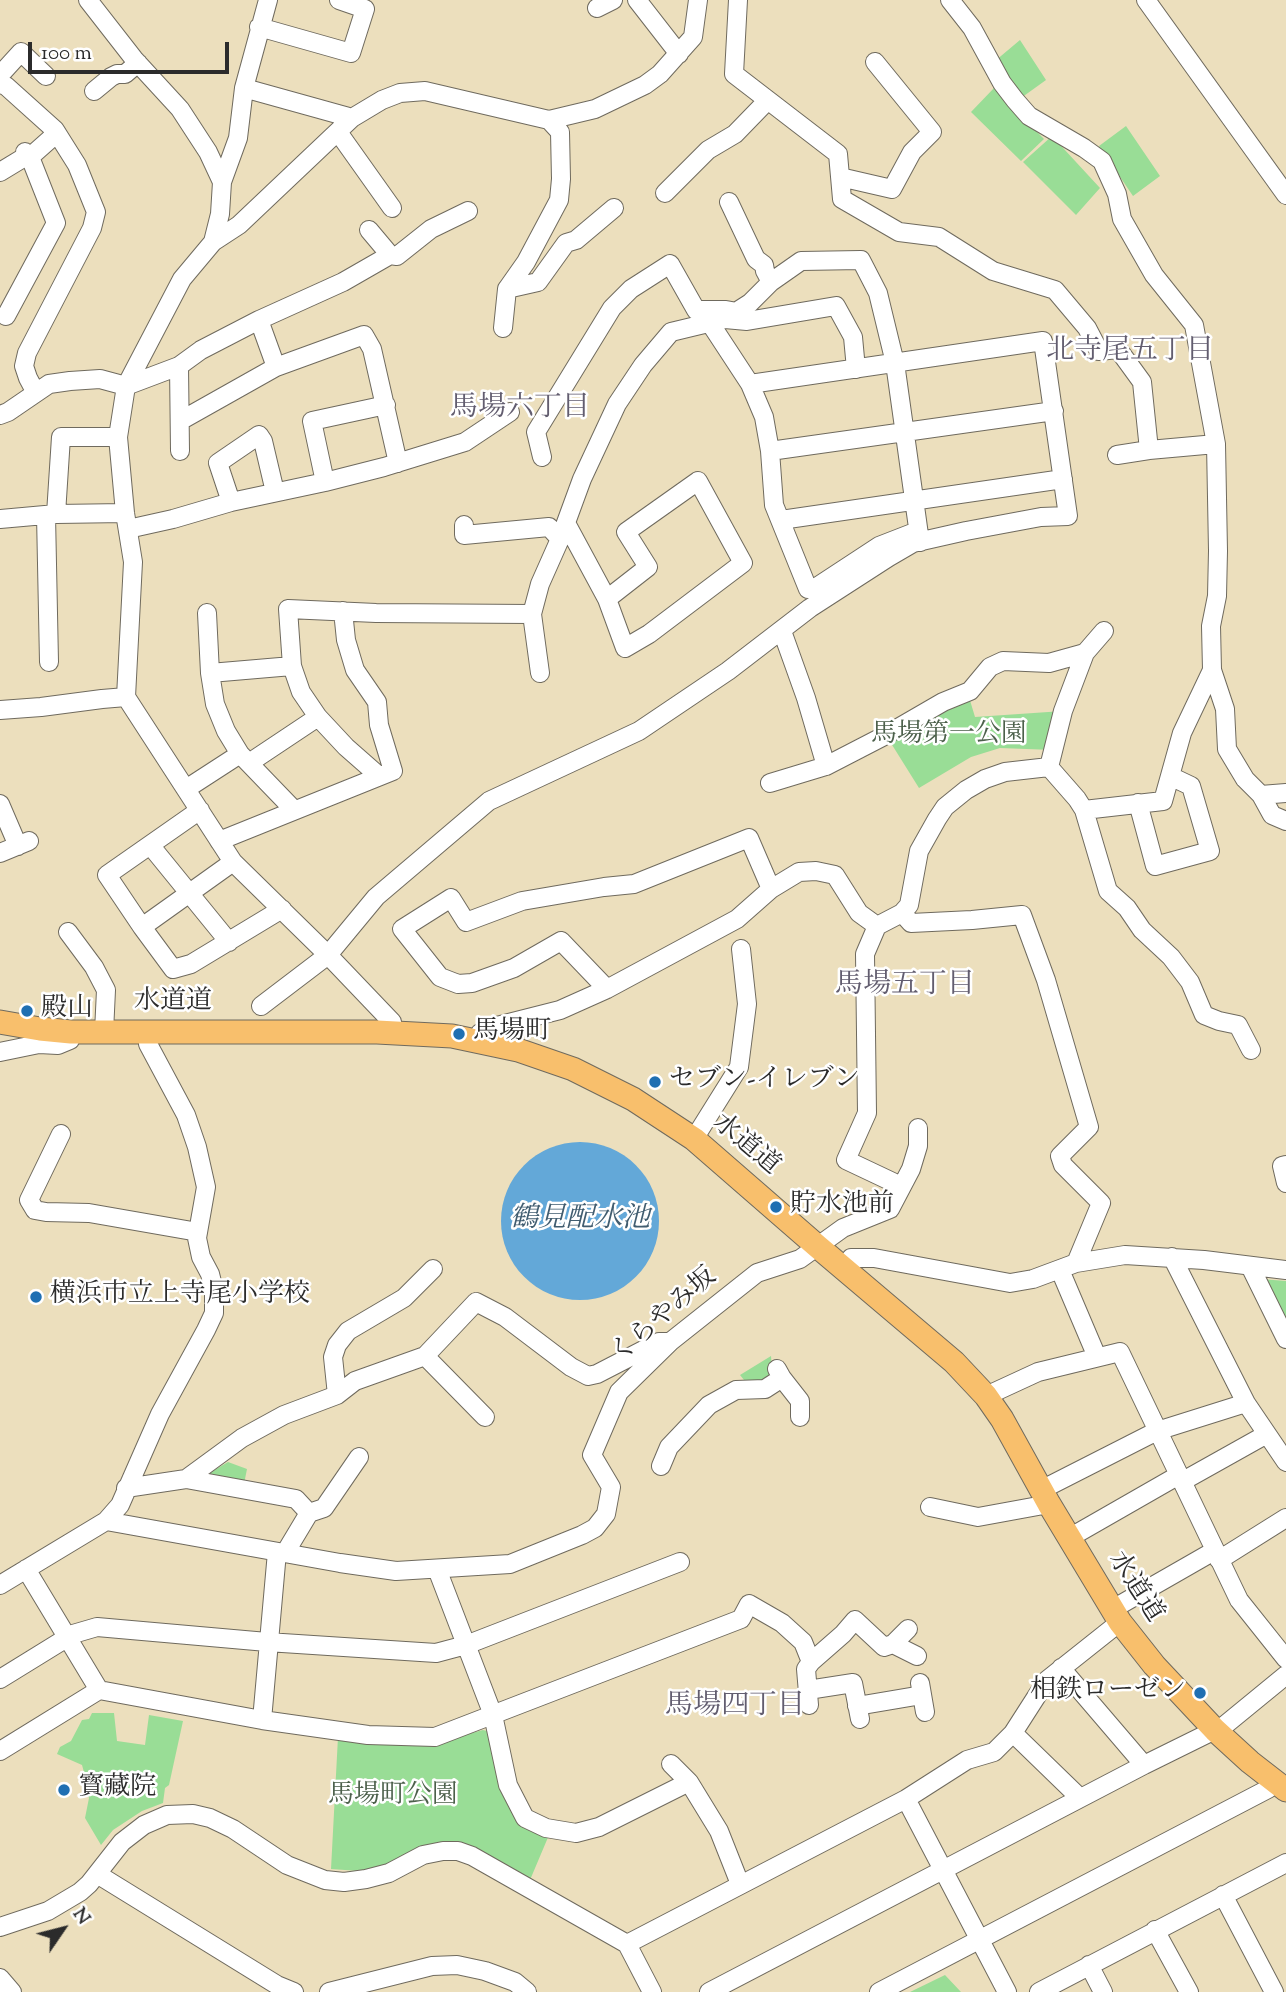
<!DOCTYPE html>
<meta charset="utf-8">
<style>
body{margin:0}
#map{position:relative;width:1286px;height:1992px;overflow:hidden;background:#ecdfbd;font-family:"Sorts Mill Goudy",serif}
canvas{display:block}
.north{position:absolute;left:28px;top:1894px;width:70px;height:70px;-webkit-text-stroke:5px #fff;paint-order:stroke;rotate:55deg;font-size:19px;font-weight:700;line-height:28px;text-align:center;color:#2b2b2b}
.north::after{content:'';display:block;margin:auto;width:24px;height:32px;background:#2b2b2b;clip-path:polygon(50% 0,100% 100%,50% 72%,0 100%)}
.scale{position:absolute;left:28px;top:42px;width:201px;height:32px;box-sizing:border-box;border:4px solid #2b2b2b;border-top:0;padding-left:9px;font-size:21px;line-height:24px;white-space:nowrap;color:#2b2b2b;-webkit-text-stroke:5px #fff;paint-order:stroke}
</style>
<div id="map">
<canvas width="1286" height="1992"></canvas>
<div class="north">N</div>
<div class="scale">100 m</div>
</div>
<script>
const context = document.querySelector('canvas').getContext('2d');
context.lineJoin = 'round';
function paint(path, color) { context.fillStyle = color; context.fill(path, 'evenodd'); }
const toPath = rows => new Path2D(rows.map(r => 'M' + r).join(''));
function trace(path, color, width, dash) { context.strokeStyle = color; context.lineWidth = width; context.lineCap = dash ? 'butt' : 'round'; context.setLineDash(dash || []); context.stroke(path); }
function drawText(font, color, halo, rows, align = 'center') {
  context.font = font + ' "Sorts Mill Goudy","Noto Serif JP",serif'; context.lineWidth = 5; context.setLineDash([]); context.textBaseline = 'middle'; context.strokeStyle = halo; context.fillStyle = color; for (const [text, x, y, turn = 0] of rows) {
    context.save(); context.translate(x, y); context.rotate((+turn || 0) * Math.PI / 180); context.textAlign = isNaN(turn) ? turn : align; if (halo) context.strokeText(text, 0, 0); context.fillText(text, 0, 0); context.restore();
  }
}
paint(toPath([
 [1020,40,1046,80,1021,98,995,61],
 [994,88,1044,139,1021,161,971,112],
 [1126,126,1160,176,1133,196,1099,146],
 [1052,136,1100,188,1076,215,1023,162],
 [969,697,975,717,1063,711,1053,750,1000,748,971,757,919,788,889,740],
 [1261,1279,1286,1281,1286,1332],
 [771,1356,772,1369,775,1376,763,1383,751,1383,744,1380,740,1375],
 [228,1462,247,1469,244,1484,206,1475],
 [92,1713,114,1713,117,1741,145,1745,149,1715,183,1721,169,1785,165,1788,163,1803,142,1811,113,1830,101,1845,85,1818,89,1798,84,1786,87,1783,82,1765,57,1754,60,1747,71,1741,82,1720,89,1719],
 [483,1730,491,1732,504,1789,549,1835,530,1880,420,1849,385,1865,359,1871,331,1869,338,1737,438,1742],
 [945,1975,961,1992,910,1992]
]), '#99dd96');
paint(toPath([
 '501 1221a79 79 0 1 1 158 0a79 79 0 1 1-158 0Z'
]), '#63a8d8');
const minor = toPath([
 [88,0,134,59,180,109,208,152,222,182],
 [637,0,679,54],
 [738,0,734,74,838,154,842,199,899,232,939,237,993,271,1055,290,1087,328,1099,351,1118,349,1142,382,1149,450],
 [950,0,972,28,1002,83,1015,100,1029,116,1084,148,1102,161,1117,194,1122,219,1154,275,1194,325,1216,444,1218,551,1217,596,1211,626,1212,670,1225,709,1227,749,1245,779,1261,795,1272,815,1286,821],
 [1146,0,1286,195],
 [597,8,613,0],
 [259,27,351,53,365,9,339,0],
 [0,75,21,52,46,76],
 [0,84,6,86,55,130,77,165,96,212,92,228,27,353,24,366,28,378,36,393],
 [244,88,352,118,382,100,400,93,425,91,549,120,595,109,645,85,660,74,693,37,698,0],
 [94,91,111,77,117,74,125,74,138,63],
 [352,118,239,225,213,242,182,279,126,386,118,437,125,513,133,562,126,697,233,862,328,955,392,1022,393,1033],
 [338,132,392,208],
 [30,157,57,133],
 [0,172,28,155],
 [840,177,892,189,912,152,932,132,875,62],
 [665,193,708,150,735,134,767,101],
 [729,202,756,259,764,265,765,271,771,282],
 [369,230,390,255],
 [213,242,220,214,222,182,238,138,244,88,268,0],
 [507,289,526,262,559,200,561,179,560,132,549,120],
 [6,316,56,223,30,157,25,152],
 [725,319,747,321,836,306,853,337,856,369],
 [259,320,276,367,364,335,372,349,398,463],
 [710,323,750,384,764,417,770,451,774,505,808,589,815,588,879,546,915,532],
 [503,328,507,289,538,282,566,243,576,240,614,208],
 [179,366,201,350,259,320,343,282,390,255,397,256,431,229,468,211],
 [0,415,8,412,49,384,70,381,100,379,126,386,179,366,180,451],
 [180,421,276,367],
 [770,451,1054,411],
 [1117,455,1149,450,1216,444],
 [542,457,536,432,612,308,631,289,670,264,696,310,726,310,737,312],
 [325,482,312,421,386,405],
 [231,502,218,463,259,435,263,441,275,492],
 [56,514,61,437,118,437],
 [46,515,49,662],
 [0,519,56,514,125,513],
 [781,520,1063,479],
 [566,523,607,599,625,648,649,634,743,563,698,481,626,532,648,567,607,599],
 [464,525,464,535,549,527,560,539],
 [128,529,173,519,231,502,325,482,384,467,465,442,510,412],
 [207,613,210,673,215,704,226,731,240,754,294,810],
 [532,614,540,673],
 [782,631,806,698,826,766],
 [210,673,292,666],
 [0,710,41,707,102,699,126,697],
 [249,763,318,717],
 [1049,767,1063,711,1085,653,1104,631],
 [379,776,346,747,318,717,301,692,292,666,288,609,376,613,532,614,540,584,560,539,582,479,617,404,643,365,671,332,725,319,750,303,771,282,801,261,861,260,878,293,895,363,920,542],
 [770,783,826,766,886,735,943,702,970,691,990,667,1003,661,1049,663,1085,653],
 [186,789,240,754],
 [1261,795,1286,793],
 [1138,803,1155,866,1210,851,1191,786,1170,776],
 [0,804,18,846],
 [200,810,107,875,142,927,173,969,191,964,282,909],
 [1084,810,1163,801,1182,733,1212,670],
 [219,841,393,771,379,725,377,702,355,670,346,640,343,611],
 [150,845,229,942],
 [0,853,29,841],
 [902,913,911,923,972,920,1022,915,1046,980,1089,1127,1060,1156,1063,1165,1101,1203,1076,1263],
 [142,927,233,862],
 [68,932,94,967,106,990,104,1032],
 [607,989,561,941,514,968,472,983,458,984,440,977,402,929,451,898,466,922,522,901,604,887,634,884,749,838,771,889],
 [261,1006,328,955,376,897,489,801,639,731,728,671,810,608,889,557,913,543,966,531,1041,517,1068,516,1043,341,750,384],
 [477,1040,480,1033,489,1028,560,1010,607,989,737,919,771,889,799,872,816,871,835,875,859,913,877,926],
 [0,1052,39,1044,58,1045,70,1040,71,1032],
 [61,1134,29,1200,35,1210,46,1212,89,1213,198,1232],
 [694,1139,739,1067,747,1004,741,949],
 [1286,1165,1282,1166,1286,1183],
 [901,1186,846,1160,867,1113,865,954,877,926,902,913,909,905,919,851,937,819,945,807,966,790,985,779,1005,772,1049,767,1077,799,1084,810,1108,891,1127,908,1142,930,1171,957,1190,982,1204,1015,1219,1021,1238,1025,1251,1050],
 [1172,1257,1246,1403,1286,1462],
 [1250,1266,1286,1339],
 [843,1268,851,1258,874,1258,1010,1283,1033,1279,1076,1263,1125,1255,1204,1260,1286,1270],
 [1060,1270,1097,1357],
 [425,1356,485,1417],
 [782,1378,800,1401,800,1417],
 [337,1395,333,1357,337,1345,348,1331,404,1298,433,1269],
 [986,1396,1038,1372,1120,1352,1239,1600,1286,1659],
 [661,1466,669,1447,709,1405,736,1390,765,1389,782,1378,777,1369],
 [186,1479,242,1438,284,1415,337,1395,355,1381,425,1356,476,1302,505,1317,571,1367,588,1376,597,1374,659,1342,667,1342],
 [1183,1481,1267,1434],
 [126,1488,186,1479,296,1499,309,1513],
 [1041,1490,1157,1431,1246,1403],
 [930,1507,978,1517,1049,1504],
 [106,1521,340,1563,396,1571,510,1564,582,1535,595,1528,606,1514,611,1487,592,1455,619,1392,670,1342,757,1273,800,1259,843,1228,890,1209,911,1169,918,1146,918,1128],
 [1069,1538,1179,1475],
 [285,1553,309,1513,324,1508,359,1457],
 [1219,1560,1286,1518],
 [26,1569,99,1690],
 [437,1569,493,1715,508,1785,525,1818,546,1828,576,1833,599,1827,689,1782],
 [0,1585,106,1521,120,1505,160,1414,206,1330,214,1313,214,1290,210,1274,201,1257,197,1238,206,1187,197,1147,186,1115,148,1044,148,1032],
 [1111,1610,1214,1551],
 [893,1644,917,1656],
 [1061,1668,1144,1765],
 [0,1679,73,1634,97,1627,267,1642,436,1653,466,1645,680,1562],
 [920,1683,925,1712],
 [808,1690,853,1683,860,1719],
 [809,1705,806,1669,811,1662,843,1634,855,1620,884,1647,893,1644,908,1629],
 [857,1706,922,1695],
 [262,1720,277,1552],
 [1013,1733,1080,1798],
 [0,1751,99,1690,262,1720,368,1735,435,1737,741,1619,749,1604,782,1623,803,1642,811,1662],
 [671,1764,689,1782,719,1831,740,1884],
 [906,1799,1007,1992],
 [97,1874,277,1985,294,1992],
 [1223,1895,1274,1992],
 [0,1927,48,1911,80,1892,89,1884,122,1842,144,1825,167,1815,193,1814,210,1818,233,1829,287,1865,325,1880,344,1882,366,1879,389,1873,423,1855,443,1851,458,1851,472,1856,627,1944,652,1992],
 [1155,1930,1189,1992],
 [627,1944,906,1799,967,1760,994,1752,1013,1733,1047,1680,1120,1622],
 [1089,1965,1103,1992],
 [0,1978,12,1992],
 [329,1992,432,1966,457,1965,485,1971,515,1982,527,1992],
 [709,1992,1144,1765,1225,1725,1286,1675],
 [879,1992,1268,1789,1275,1782],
 [1039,1992,1286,1863]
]);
const major = toPath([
 [0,1022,40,1029,71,1032,377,1032,452,1036,518,1050,573,1069,633,1099,694,1139,817,1246,954,1362,986,1396,1002,1419,1049,1504,1120,1622,1154,1665,1215,1730,1250,1762,1286,1790]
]);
trace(minor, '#6f6a5e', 20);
trace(major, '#6f6a5e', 25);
trace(minor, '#fff', 18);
trace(major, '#f8bf6c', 23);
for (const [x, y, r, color] of [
 [27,1011,7,"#1f6fb2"],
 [459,1034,7,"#1f6fb2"],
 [655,1082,7,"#1f6fb2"],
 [776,1207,7,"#1f6fb2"],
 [36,1297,7,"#1f6fb2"],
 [1200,1693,7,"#1f6fb2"],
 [64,1790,7,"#1f6fb2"]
]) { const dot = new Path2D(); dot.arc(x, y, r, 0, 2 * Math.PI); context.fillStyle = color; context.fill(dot); trace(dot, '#fff', 2.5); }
drawText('26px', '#4c604b', '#fff', [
 ["馬場第一公園",949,737],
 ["馬場町公園",393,1798]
]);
drawText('26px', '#2b2b2b', '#fff', [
 ["水道道",173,1004],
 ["水道道",745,1146,40],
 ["くらやみ坂",665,1317,-41],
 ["水道道",1134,1588,57]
]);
drawText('26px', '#2b2b2b', '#fff', [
 ["殿山",41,1011],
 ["馬場町",473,1034],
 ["セブン-イレブン",669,1082],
 ["貯水池前",790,1207],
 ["横浜市立上寺尾小学校",50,1297],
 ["相鉄ローゼン",1186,1693,"right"],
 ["寳藏院",78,1790]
], 'left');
drawText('28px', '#625d6f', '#fff', [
 ["北寺尾五丁目",1130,353],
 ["馬場六丁目",520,410],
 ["馬場五丁目",905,987],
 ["馬場四丁目",735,1708]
]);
drawText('italic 28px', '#415d70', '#fff', [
 ["鶴見配水池",580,1221]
]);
</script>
